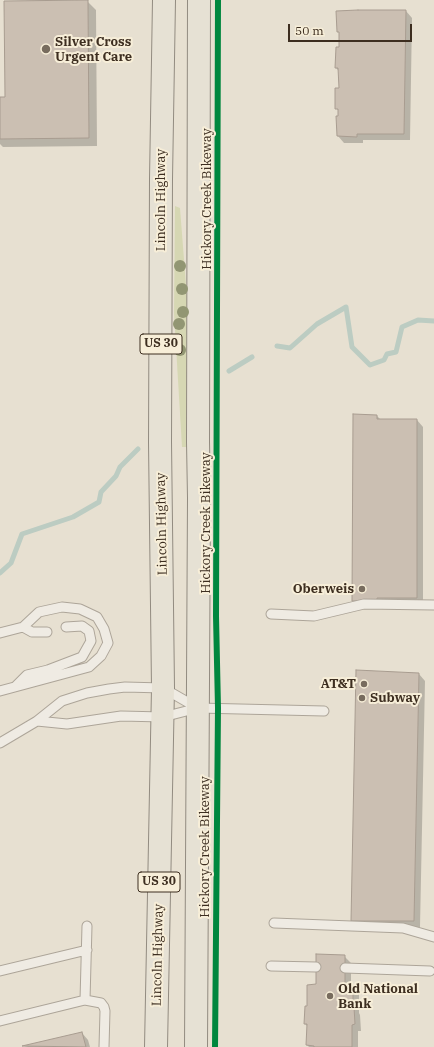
<!DOCTYPE html>
<style>
body{margin:0}
#map{position:relative;width:434px;height:1047px;overflow:hidden;background:#e7e0d1;font-family:"IBM Plex Serif",serif}
canvas{display:block}
.scale{position:absolute;left:288px;top:24px;width:124px;height:18px;box-sizing:border-box;border:2px solid #3d2e20;border-top:0;padding-left:5px;font-size:12px;line-height:14px;white-space:nowrap;color:#3d2e20;-webkit-text-stroke:3px #f7eed8;paint-order:stroke}
</style>
<div id="map">
<canvas width="434" height="1047"></canvas>
<div class="scale">50 m</div>
</div>
<script>
const context = document.querySelector('canvas').getContext('2d');
context.lineJoin = 'round';
function paint(path, color) { context.fillStyle = color; context.fill(path, 'evenodd'); }
const toPath = rows => new Path2D(rows.map(r => 'M' + r).join(''));
function trace(path, color, width, dash) { context.strokeStyle = color; context.lineWidth = width; context.lineCap = dash ? 'butt' : 'round'; context.setLineDash(dash || []); context.stroke(path); }
function drawText(font, color, halo, rows, align = 'center') {
  context.font = font + ' "IBM Plex Serif",serif'; context.lineWidth = 4; context.setLineDash([]); context.textBaseline = 'middle'; context.strokeStyle = halo; context.fillStyle = color; for (const [text, x, y, turn = 0] of rows) {
    context.save(); context.translate(x, y); context.rotate((+turn || 0) * Math.PI / 180); context.textAlign = isNaN(turn) ? turn : align; if (halo) context.strokeText(text, 0, 0); context.fillText(text, 0, 0); context.restore();
  }
}
paint(toPath([
 [175,206,180,208,188,311,188,447,182,447,174,313]
]), '#d6d7b3');
paint(toPath([
 [87,1,96,10,97,146,3,147,0,144,0,98,6,98],
 [406,11,412,18,410,140,363,140,363,143,344,143,338,136,339,111,336,108,340,89,339,71,336,68,340,48,340,34,338,31],
 [377,416,381,420,417,420,423,427,423,604,360,607,353,600],
 [419,674,425,681,420,927,358,927,352,921],
 [344,956,351,963,351,987,353,987,359,993,359,1013,360,1015,361,1031,358,1031,358,1047,309,1047,307,1045,307,1026,305,1024,309,1007,317,985],
 [82,1033,88,1040,90,1047,24,1047]
]), '#0003');
trace(toPath([
 [277,346,290,348,317,324,346,307,352,347,370,365,384,360,387,354,396,352,402,327,418,320,434,321],
 [229,371,252,357],
 [0,573,11,563,22,534,73,517,99,502,101,492,116,476,120,467,138,449]
]), '#bcccc2', 5);
const building = toPath([
 [88,0,89,138,0,139,0,97,5,97,4,1,88,0],
 [358,10,406,10,404,134,357,134,357,137,337,136,336,116,338,116,338,109,335,109,335,88,339,88,338,68,335,68,336,47,339,47,339,32,337,32,336,11,358,10],
 [353,414,377,415,377,419,417,419,417,598,377,598,377,601,352,601,353,414],
 [356,670,419,673,414,921,351,921,356,670],
 [316,954,345,955,345,985,353,986,353,1007,354,1007,355,1024,352,1025,352,1047,314,1047,314,1046,306,1045,307,1024,304,1024,305,1006,307,1006,307,985,316,984,316,954],
 [82,1032,86,1047,22,1046,82,1032]
]);
paint(building, '#cbbfb2');
trace(building, '#a89c90', 1);
const service = toPath([
 [271,614,314,616,364,604,434,605],
 [23,627,32,632,47,632],
 [0,633,23,627,39,612,62,607,80,609,97,617,104,629,108,643,101,656,89,667,0,691],
 [16,686,27,675,48,670,82,657,91,641,89,631,82,626,66,627],
 [37,721,67,724,121,716,163,717,198,708,324,711],
 [0,743,37,721,62,701,87,693,109,689,125,687,163,688,196,707],
 [274,923,403,928,434,937],
 [271,966,316,967],
 [345,968,430,971],
 [0,971,87,950],
 [85,1000,101,1003,104,1007,105,1011,104,1047],
 [0,1021,85,1000,87,926]
]);
const primary = toPath([
 [156,1047,163,688,160,442,161,179,164,0],
 [196,1047,199,498,198,442,199,0]
]);
trace(service, '#ada599', 11);
trace(primary, '#928b80', 24);
trace(service, '#efebe3', 9);
trace(primary, '#e6e1d4', 22);
trace(toPath([
 [215,1047,218,708,216,616,218,0]
]), '#00873e', 6);
context.fillStyle = '#929673';
for (const [x, y] of [
 [180,266],
 [182,289],
 [183,312],
 [179,324],
 [180,350]
]) { context.beginPath(); context.arc(x, y, 6, 0, 2 * Math.PI); context.fill(); }
for (const [x, y, r, color] of [
 [46,49,5,"#786c5e"],
 [362,589,4,"#786c5e"],
 [364,684,4,"#786c5e"],
 [362,698,4,"#786c5e"],
 [330,996,4,"#786c5e"]
]) { const dot = new Path2D(); dot.arc(x, y, r, 0, 2 * Math.PI); context.fillStyle = color; context.fill(dot); trace(dot, '#f7eed8', 1.5); }
for (const [x, y, w] of [
 [161,344,42],
 [159,882,42]
]) { const box = new Path2D(); box.roundRect(x - w / 2, y - 10, w, 20, 3); context.fillStyle = '#f7eed8'; context.fill(box); trace(box, '#3d2e20', 1); }
drawText('bold 12px', '#3d2e20', null, [
 ["US 30",161,344],
 ["US 30",159,882]
]);
drawText('bold 13px', '#3d2e20', '#f7eed8', [
 ["Silver Cross",55,42],
 ["Urgent Care",55,57],
 ["Oberweis",354,589,"right"],
 ["AT&T",356,684,"right"],
 ["Subway",370,698],
 ["Old National",338,989],
 ["Bank",338,1004]
], 'left');
drawText('13px', '#3d2e20', '#f7eed8', [
 ["Hickory Creek Bikeway",207,199,-90],
 ["Lincoln Highway",161,200,-90],
 ["Hickory Creek Bikeway",206,523,-90],
 ["Lincoln Highway",162,524,-91],
 ["Hickory Creek Bikeway",205,847,-90],
 ["Lincoln Highway",158,955,-89]
]);
</script>
